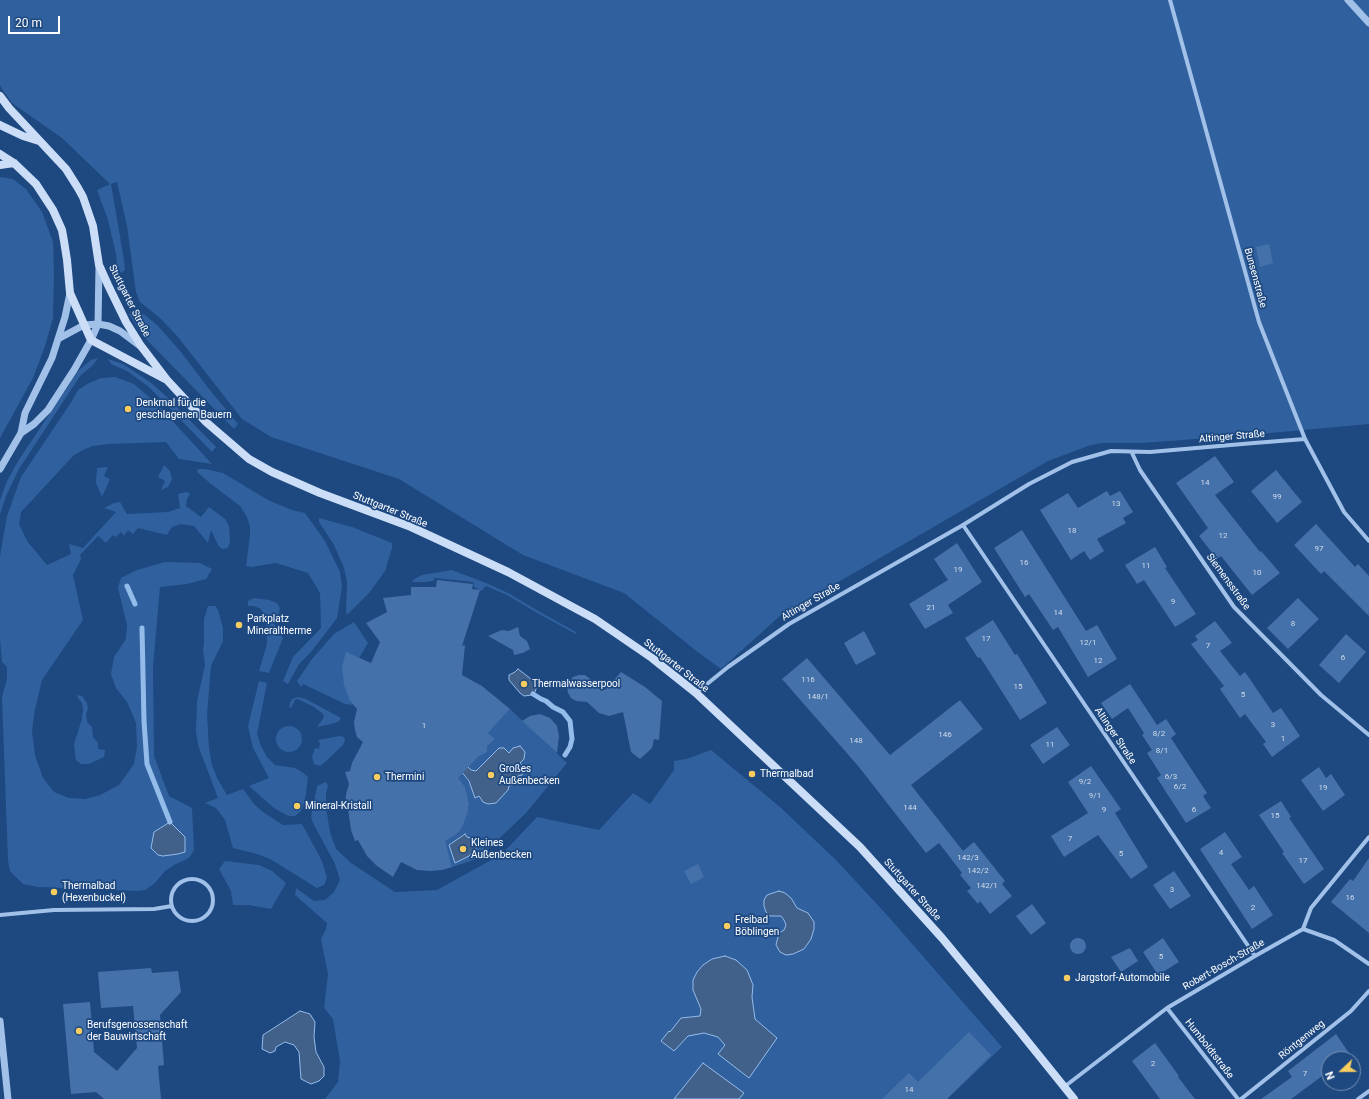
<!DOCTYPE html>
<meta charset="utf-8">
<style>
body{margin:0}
#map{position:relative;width:1369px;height:1099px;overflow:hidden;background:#1d4880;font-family:Roboto,sans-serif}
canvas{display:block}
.north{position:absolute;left:1321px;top:1051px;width:40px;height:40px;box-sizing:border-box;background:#1d4880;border:1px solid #7791b3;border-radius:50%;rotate:248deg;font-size:11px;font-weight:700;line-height:16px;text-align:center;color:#fff}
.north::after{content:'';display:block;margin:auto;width:14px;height:18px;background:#f9cd5f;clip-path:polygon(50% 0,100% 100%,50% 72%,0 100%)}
.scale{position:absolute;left:8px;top:16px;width:52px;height:18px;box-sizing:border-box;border:2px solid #fff;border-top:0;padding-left:5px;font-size:12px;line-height:14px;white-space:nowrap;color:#fff;-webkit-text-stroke:3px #1d4880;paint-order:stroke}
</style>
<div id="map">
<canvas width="1369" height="1099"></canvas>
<div class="north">N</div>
<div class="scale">20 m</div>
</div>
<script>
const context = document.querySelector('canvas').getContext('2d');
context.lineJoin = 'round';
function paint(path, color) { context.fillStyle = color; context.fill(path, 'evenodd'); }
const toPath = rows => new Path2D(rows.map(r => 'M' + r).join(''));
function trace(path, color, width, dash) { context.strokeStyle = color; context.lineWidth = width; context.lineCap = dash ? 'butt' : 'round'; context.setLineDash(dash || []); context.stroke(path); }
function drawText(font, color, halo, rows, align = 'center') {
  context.font = font + ' Roboto,sans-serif'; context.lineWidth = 3.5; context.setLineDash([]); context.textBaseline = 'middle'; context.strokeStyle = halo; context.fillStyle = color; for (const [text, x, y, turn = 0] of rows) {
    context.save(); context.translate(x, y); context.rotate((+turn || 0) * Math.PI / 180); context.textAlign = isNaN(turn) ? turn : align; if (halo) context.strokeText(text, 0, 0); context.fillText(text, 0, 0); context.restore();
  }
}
paint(toPath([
 [0,0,1369,0,1369,424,1249,435,1142,443,1103,443,1091,445,1048,461,781,615,721,669,699,653,624,593,523,555,399,479,271,437,242,419,178,337,161,319,140,302,136,292,127,226,117,182,111,184,123,254,125,270,121,273,117,265,116,254,108,220,97,190,110,184,62,138,12,103,2,89,0,85],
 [0,177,13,179,26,189,42,212,53,242,54,274,53,318,45,346,33,378,0,438],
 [136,310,145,315,158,326,181,352,209,389,238,424,234,429,149,342,138,329,129,314],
 [98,358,93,365,80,376,19,469,6,496,0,514,0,500,7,481,18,461,79,370,91,360],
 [108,359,123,364,150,382,167,397,216,447,212,452,149,387,127,371,111,364],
 [115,377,134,384,156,403,212,464,179,459,166,442,108,444,93,446,83,450,74,455,21,512,19,524,27,541,47,565,71,554,69,544,83,548,116,512,104,508,114,503,120,502,127,514,168,512,180,508,178,494,187,492,190,494,187,499,186,506,201,517,209,507,225,519,229,526,230,542,228,548,222,549,218,545,211,530,208,543,194,526,181,524,172,527,167,535,138,528,133,534,128,530,124,536,121,532,116,537,113,535,106,543,98,536,80,555,81,559,73,575,83,620,42,680,35,709,32,731,35,755,43,778,54,792,69,798,85,799,100,795,119,785,134,764,137,747,136,723,127,702,116,688,111,674,114,657,126,639,127,625,118,588,121,578,137,570,165,562,200,563,212,569,206,579,187,584,160,587,153,667,154,756,169,796,192,808,194,850,189,858,174,865,165,871,154,884,145,890,138,891,38,887,23,884,10,871,8,861,2,697,7,679,7,667,2,662,0,638,0,556,7,516,21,477,70,404,78,390,89,383,101,378],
 [164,465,170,471,172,479,168,487,161,490,165,481,158,477],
 [108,467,104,476,110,479,102,497,96,483,97,468],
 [198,469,205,469,223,473,268,500,292,510,305,513,325,541,340,572,342,587,337,618,311,652,299,664,288,684,283,681,293,657,321,628,320,593,308,573,276,563,251,567,246,566,250,535,250,526,247,517,240,506,211,484,197,472],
 [319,518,352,527,392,543,392,548,385,571,370,592,347,615,346,610,347,582,344,568,334,545,319,522],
 [452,570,486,583,508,593,540,612,576,632,576,634,539,614,507,595,486,586,481,591,474,587,473,582,435,578,433,581,425,582,412,582,414,579,422,575],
 [254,598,269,600,277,603,280,608,279,613,273,622,283,638,269,673,259,671,267,644,267,634,266,622,261,609,254,606,248,606,248,601],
 [208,606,215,606,218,610,223,628,223,641,211,666,207,714,209,748,212,765,217,778,227,795,243,789,254,804,263,812,283,825,302,824,322,861,327,878,324,885,317,888,270,859,257,854,233,848,225,820,216,808,205,803,218,798,198,745,196,731,197,701,205,665,203,649,204,645,204,619],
 [354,622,368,643,359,658,350,701,353,705,345,704,303,684,301,687,297,681,312,659,334,634],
 [259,681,267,683,257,734,261,746,267,757,275,765,295,768,302,772,308,777,306,794,303,807,300,812,295,816,288,816,274,808,249,786,269,778,253,748,248,726],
 [77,695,82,696,87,703,88,709,86,714,87,722,92,727,93,737,98,743,98,749,105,750,104,757,89,764,81,764,76,760,75,753,74,744,82,719,83,710,82,703,78,698],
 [298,697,306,699,341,718,339,721,335,723,317,727,324,717,323,714,314,707,298,699,295,700,291,708,289,707,290,703,292,699],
 [510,709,567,763,526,813,488,849,474,860,452,867,446,846,442,841,457,834,462,828,468,812,469,803,465,787,453,775,461,771,481,800,508,789,509,786,520,774,509,753,502,748,497,749,476,771,471,770,466,765,486,752,487,746,495,739,488,733],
 [464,834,467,837,471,838,469,856,455,863,449,845],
 '276 739a13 13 0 1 1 26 0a13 13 0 1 1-26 0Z',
 [340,736,344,737,345,740,343,745,323,764,320,766,314,764,312,757,315,748,319,749,320,743,318,740],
 [711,750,780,807,836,860,887,915,1002,1047,947,1099,325,1099,338,1082,340,1061,333,1019,324,1008,328,974,321,939,326,929,327,923,295,895,296,888,314,901,325,900,334,892,340,880,335,864,313,823,311,817,317,786,326,782,328,786,326,794,326,808,330,832,336,849,351,863,395,892,437,890,502,854,537,817,599,830,633,793,650,804,674,770,674,761,686,759],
 [225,861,259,865,272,871,286,883,271,909,249,905,233,905,231,891,219,869]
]), '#30619e');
const water = toPath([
 [518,669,535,682,536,689,535,692,532,695,524,696,520,693,509,680,509,675,515,672,518,669],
 [520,746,525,752,524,759,520,763,524,767,525,770,522,775,518,776,517,780,513,785,509,786,508,790,496,803,488,804,483,802,479,796,475,798,469,781,461,771,466,765,471,770,476,771,499,748,504,748,509,753,513,748,520,746],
 [170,822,185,837,185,852,178,854,163,856,158,855,151,848,154,832,170,822],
 [465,834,467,837,474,839,476,841,477,847,469,856,455,863,449,845,465,834],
 [779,891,785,893,791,898,797,908,808,913,814,922,814,929,811,939,804,949,793,954,786,955,780,952,776,945,779,933,784,930,786,925,784,920,781,916,770,916,766,912,764,906,764,900,767,895,779,891],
 [725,956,736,960,747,970,753,985,752,997,755,1019,777,1038,749,1078,718,1054,725,1045,718,1037,704,1033,688,1036,674,1051,661,1041,669,1031,670,1032,681,1018,700,1016,701,1009,693,990,693,980,697,972,703,965,712,959,725,956],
 [300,1011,310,1014,315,1022,314,1037,316,1052,324,1067,324,1076,319,1081,311,1084,301,1079,299,1052,294,1045,285,1042,276,1047,275,1051,270,1053,262,1049,263,1035,300,1011],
 [703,1063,744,1093,739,1099,674,1099,703,1063]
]);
paint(water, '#41618b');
trace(water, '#94bceb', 1);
trace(toPath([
 [127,586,135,604],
 [142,628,144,721,147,764,170,822],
 [533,694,541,699,546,701,553,707,563,712,570,721,572,739,570,747,565,755]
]), '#94bceb', 5);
paint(toPath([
 [1269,244,1273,263,1260,267,1256,247],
 [1215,456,1234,482,1215,495,1260,552,1261,551,1280,573,1252,595,1221,556,1217,559,1199,536,1208,528,1176,483],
 [1276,470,1302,502,1277,523,1251,491],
 [1107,491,1110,496,1120,491,1133,512,1123,518,1126,523,1097,539,1104,551,1090,560,1084,551,1071,560,1040,510,1068,493,1078,508],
 [1316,524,1355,567,1358,564,1369,576,1369,616,1324,571,1321,574,1294,545],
 [1022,530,1086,631,1097,625,1117,659,1088,677,1058,627,1053,630,1029,594,1025,597,994,548],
 [957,543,982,582,948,605,953,613,925,629,909,604,948,580,934,559],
 [1155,547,1167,567,1165,568,1196,614,1175,627,1144,580,1137,584,1125,565],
 [437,580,473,584,472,589,480,590,462,646,465,645,462,675,482,686,510,709,488,733,495,739,487,746,487,752,478,757,458,778,465,787,469,803,468,812,462,828,457,834,445,841,452,867,442,870,430,871,417,870,401,862,393,877,377,866,367,856,358,840,355,841,351,830,348,809,345,809,346,794,349,784,345,772,350,771,352,763,363,742,357,737,355,730,354,722,357,709,350,701,344,685,342,667,346,652,371,663,380,642,366,623,387,612,383,598,411,595,411,587,436,587],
 [1298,598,1319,619,1288,649,1267,628],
 [993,620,1015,655,1017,654,1047,703,1020,720,980,657,978,658,965,638],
 [1215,621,1232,643,1220,651,1240,676,1245,672,1273,713,1281,708,1300,736,1272,757,1263,744,1266,742,1245,714,1240,718,1220,689,1224,686,1191,644,1198,640,1195,636],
 [518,627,520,636,527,641,530,649,523,653,514,655,513,650,488,636,502,630,509,631],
 [864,631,876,654,856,665,844,643],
 [1346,634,1366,652,1339,683,1319,665],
 [807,658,890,755,960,700,983,729,911,785,963,851,974,842,1005,881,1002,884,1012,896,990,914,980,901,978,904,967,891,971,888,960,875,962,873,939,843,926,853,859,767,782,679],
 [621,672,645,687,662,701,659,740,654,739,652,748,640,759,631,752,623,712,609,716,599,713,587,702,576,701,571,698,568,693,567,687,569,681,573,677,579,675,585,675,605,690],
 [1130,684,1157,725,1166,719,1176,734,1171,738,1207,793,1203,796,1211,808,1186,823,1157,778,1161,775,1147,753,1152,750,1142,735,1144,733,1128,708,1112,719,1101,703],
 [540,714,550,718,557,726,559,736,557,753,522,721,530,716],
 [1057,727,1070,745,1043,764,1030,745],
 [1091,766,1121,809,1115,813,1148,867,1131,879,1098,835,1064,857,1051,836,1088,813,1068,782],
 [1319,767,1326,778,1331,774,1345,795,1323,811,1301,780],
 [1281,801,1291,817,1289,818,1324,869,1304,884,1282,853,1284,852,1259,815],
 [1225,832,1242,857,1231,864,1249,890,1254,886,1273,915,1252,929,1200,849],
 [1369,858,1369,933,1331,902,1350,879,1353,881],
 [698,864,704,877,691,884,684,871],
 [1174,871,1191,896,1170,909,1153,885],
 [1032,904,1046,923,1031,935,1016,916],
 [1163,938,1179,962,1158,975,1143,952],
 '1070 946a8 8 0 1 1 16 0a8 8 0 1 1-16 0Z',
 [1130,948,1138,961,1121,972,1111,957],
 [151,968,152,973,178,971,181,992,160,1015,164,1065,158,1066,161,1099,104,1099,96,1092,71,1094,63,1004,90,1002,94,1052,117,1071,137,1048,133,1006,101,1008,98,972],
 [969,1032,991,1055,947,1099,882,1099,909,1073,918,1082],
 [1336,1034,1353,1059,1329,1059,1329,1071,1291,1099,1261,1099,1292,1077,1288,1071],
 [1155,1043,1179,1076,1178,1077,1195,1099,1160,1099,1132,1061]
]), '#4571aa');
trace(toPath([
 [1170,0,1259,322,1305,439,1344,512,1369,541],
 [1132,453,1140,470,1234,607,1321,695,1369,735],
 [963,525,1255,956],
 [696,693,728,667,789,624,963,525,1029,484,1072,462,1111,451,1150,452,1254,443,1305,439],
 '171 900a21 21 0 1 1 42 0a21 21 0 1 1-42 0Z',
 [0,915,54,910,154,909,172,906],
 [1303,929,1334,940,1369,964],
 [1167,1008,1238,1099],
 [1064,1087,1167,1008,1255,956,1303,929,1311,908,1369,837],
 [1241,1099,1351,1011,1369,991],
 [1358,1099,1369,1091]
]), '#a1c1e9', 4);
trace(toPath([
 [1348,0,1369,23],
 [58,339,84,325,98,324,109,326,120,331,140,346],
 [21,433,34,424,48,410,74,370,91,340,98,324,99,267],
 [0,469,21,433,25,413,52,358,65,317,70,293],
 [0,1021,8,1099]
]), '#a1c1e9', 7);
trace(toPath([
 [0,96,9,108,66,169,78,188,83,197,93,226,99,265,108,285,126,322,141,346,167,380,206,422,249,459,272,472,320,493,411,527,508,572,595,619,652,658,696,693,860,847,942,938,1020,1032,1074,1099],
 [0,125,23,136,39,141],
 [0,154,14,163,36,184,53,210,62,230,64,241,67,260,70,293,91,340,165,379],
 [0,165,14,163]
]), '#ccdef7', 8);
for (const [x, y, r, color] of [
 [128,409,4,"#f9cd5f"],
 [239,625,4,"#f9cd5f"],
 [524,684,4,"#f9cd5f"],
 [752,774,4,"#f9cd5f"],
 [491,775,4,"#f9cd5f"],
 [377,777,4,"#f9cd5f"],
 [297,806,4,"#f9cd5f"],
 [463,849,4,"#f9cd5f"],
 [54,892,4,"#f9cd5f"],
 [727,926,4,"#f9cd5f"],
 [1067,978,4,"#f9cd5f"],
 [79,1031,4,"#f9cd5f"]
]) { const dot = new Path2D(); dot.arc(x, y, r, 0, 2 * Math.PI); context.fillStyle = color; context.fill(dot); trace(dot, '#1d4880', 1.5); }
drawText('8px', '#d0dcea', null, [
 ["14",1205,483],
 ["99",1277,497],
 ["13",1116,504],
 ["18",1072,531],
 ["12",1223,536],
 ["97",1319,549],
 ["16",1024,563],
 ["11",1146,566],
 ["19",958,570],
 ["10",1257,573],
 ["9",1173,602],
 ["21",931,608],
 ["14",1058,613],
 ["8",1293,624],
 ["17",986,639],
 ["12/1",1088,643],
 ["7",1208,646],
 ["6",1343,658],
 ["12",1098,661],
 ["116",808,680],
 ["15",1018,687],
 ["5",1243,695],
 ["148/1",818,697],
 ["3",1273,725],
 ["1",424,726],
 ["8/2",1159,734],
 ["146",945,735],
 ["1",1283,739],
 ["148",856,741],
 ["11",1050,745],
 ["8/1",1162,751],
 ["6/3",1171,777],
 ["9/2",1085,782],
 ["6/2",1180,787],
 ["19",1323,788],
 ["9/1",1095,796],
 ["144",910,808],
 ["9",1104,810],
 ["6",1194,810],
 ["15",1275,816],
 ["7",1070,839],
 ["4",1221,853],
 ["5",1121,854],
 ["142/3",968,858],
 ["17",1303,861],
 ["142/2",978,871],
 ["142/1",987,886],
 ["3",1172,890],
 ["16",1350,898],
 ["2",1253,908],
 ["5",1161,957],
 ["2",1153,1064],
 ["7",1305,1074],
 ["14",909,1090]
]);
drawText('10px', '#fff', '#1d4880', [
 ["Bunsenstraße",1255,278,75],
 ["Stuttgarter Straße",129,301,63],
 ["Altinger Straße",1232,437,-5],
 ["Stuttgarter Straße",390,510,22],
 ["Siemensstraße",1228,582,54],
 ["Altinger Straße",811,602,-30],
 ["Stuttgarter Straße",676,666,38],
 ["Altinger Straße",1115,736,56],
 ["Stuttgarter Straße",912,890,48],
 ["Robert-Bosch-Straße",1224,965,-30],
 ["Röntgenweg",1302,1040,-39],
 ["Humboldtstraße",1209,1049,52]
]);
drawText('10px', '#fff', '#1d4880', [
 ["Denkmal für die",136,403],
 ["geschlagenen Bauern",136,415],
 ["Parkplatz",247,619],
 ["Mineraltherme",247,631],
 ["Thermalwasserpool",532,684],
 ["Großes",499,769],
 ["Außenbecken",499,781],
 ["Thermalbad",760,774],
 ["Thermini",385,777],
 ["Mineral-Kristall",305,806],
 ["Kleines",471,843],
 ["Außenbecken",471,855],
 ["Thermalbad",62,886],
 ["(Hexenbuckel)",62,898],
 ["Freibad",735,920],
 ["Böblingen",735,932],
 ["Jargstorf-Automobile",1075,978],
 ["Berufsgenossenschaft",87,1025],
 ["der Bauwirtschaft",87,1037]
], 'left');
</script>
